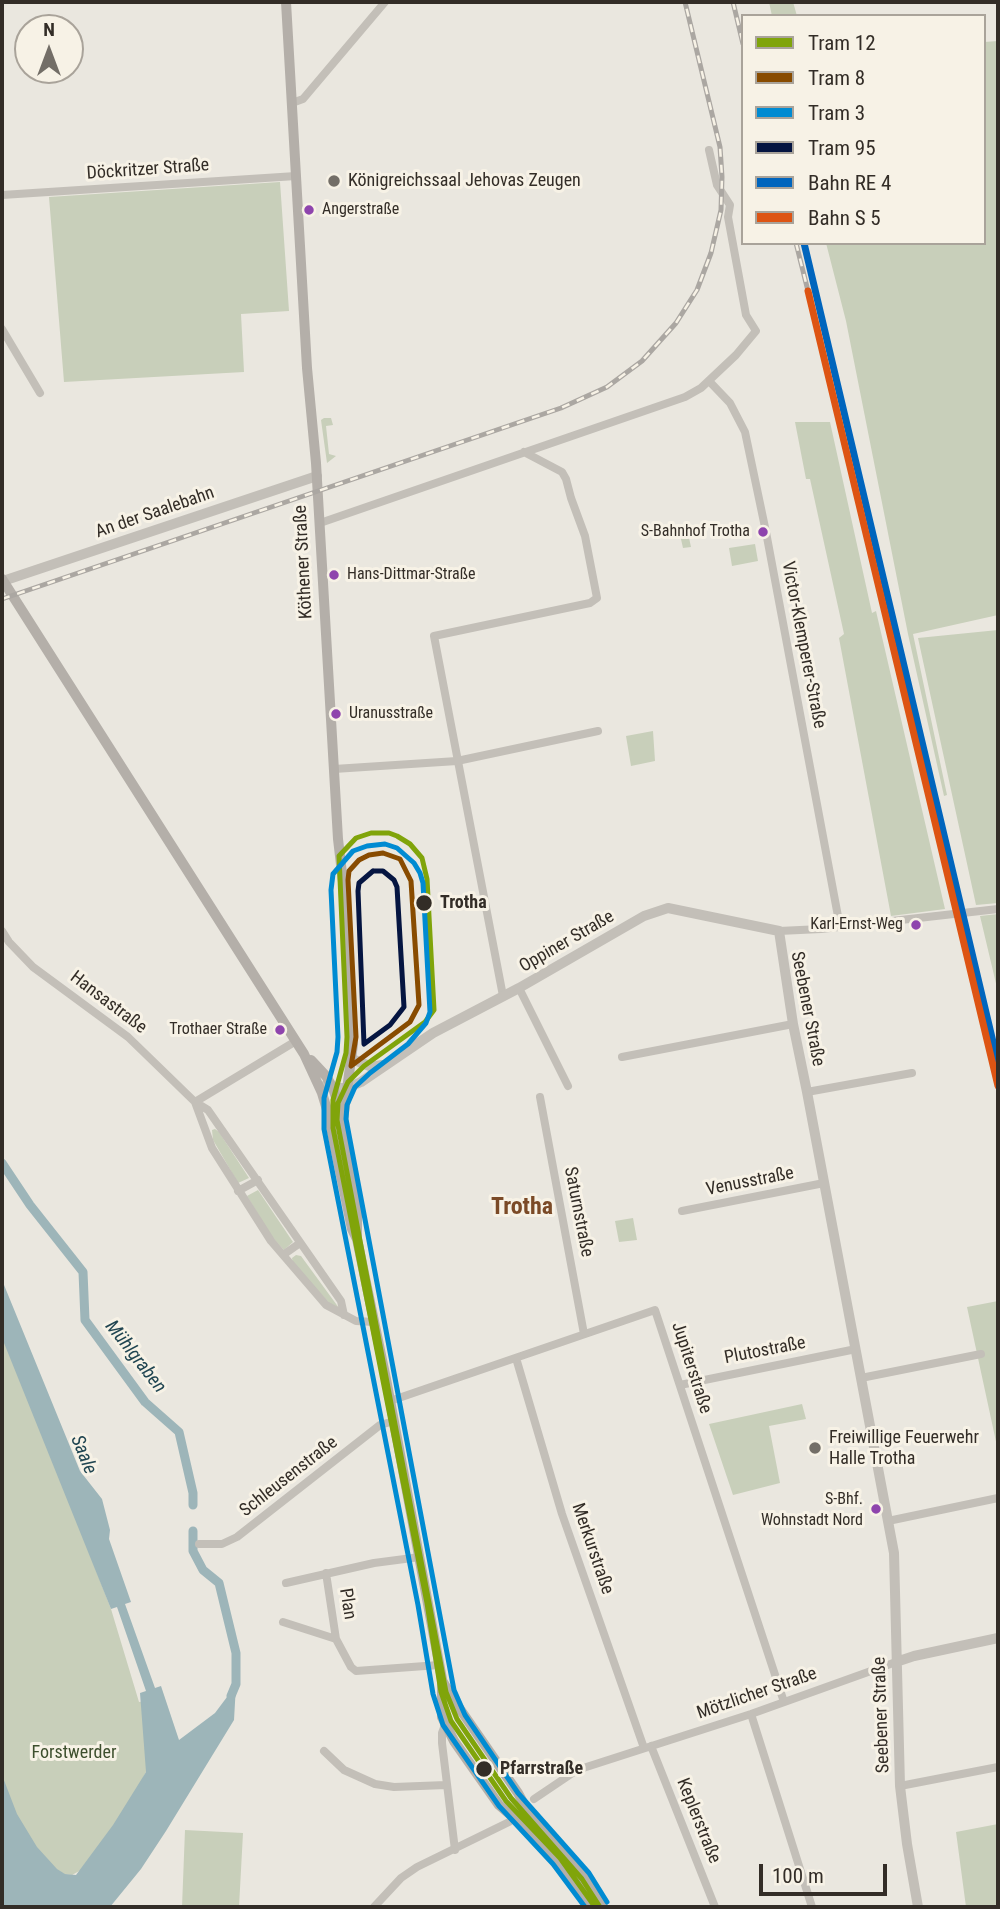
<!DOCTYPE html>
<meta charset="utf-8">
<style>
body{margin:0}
#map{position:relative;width:1000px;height:1909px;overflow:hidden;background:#eae7df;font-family:"Roboto Condensed",sans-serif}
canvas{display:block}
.frame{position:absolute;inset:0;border:4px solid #332d27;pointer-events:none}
.legend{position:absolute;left:741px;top:14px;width:245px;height:231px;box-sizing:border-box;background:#f7f2e6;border:2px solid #a9a39a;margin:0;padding:9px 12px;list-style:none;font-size:21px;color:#332d27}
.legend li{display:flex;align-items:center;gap:14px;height:35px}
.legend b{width:35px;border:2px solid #a9a39a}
.north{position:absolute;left:14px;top:14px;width:70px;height:70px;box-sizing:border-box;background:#f7f2e6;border:2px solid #a9a39a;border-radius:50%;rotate:0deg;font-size:19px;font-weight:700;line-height:28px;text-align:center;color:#332d27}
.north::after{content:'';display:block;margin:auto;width:24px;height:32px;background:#736e67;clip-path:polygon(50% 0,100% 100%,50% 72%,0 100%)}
.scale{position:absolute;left:759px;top:1864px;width:128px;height:32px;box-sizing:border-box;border:4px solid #332d27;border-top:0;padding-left:9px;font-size:21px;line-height:24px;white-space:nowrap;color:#332d27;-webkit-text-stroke:5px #f7f2e6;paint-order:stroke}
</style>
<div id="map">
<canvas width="1000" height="1909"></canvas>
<div class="frame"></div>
<ul class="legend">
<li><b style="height:9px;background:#80a40a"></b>Tram 12</li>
<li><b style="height:9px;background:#884b00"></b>Tram 8</li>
<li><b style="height:9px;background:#008bd2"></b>Tram 3</li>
<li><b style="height:9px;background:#051541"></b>Tram 95</li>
<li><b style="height:9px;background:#0065bd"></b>Bahn RE 4</li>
<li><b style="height:9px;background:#dd5413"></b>Bahn S 5</li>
</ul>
<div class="north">N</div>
<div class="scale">100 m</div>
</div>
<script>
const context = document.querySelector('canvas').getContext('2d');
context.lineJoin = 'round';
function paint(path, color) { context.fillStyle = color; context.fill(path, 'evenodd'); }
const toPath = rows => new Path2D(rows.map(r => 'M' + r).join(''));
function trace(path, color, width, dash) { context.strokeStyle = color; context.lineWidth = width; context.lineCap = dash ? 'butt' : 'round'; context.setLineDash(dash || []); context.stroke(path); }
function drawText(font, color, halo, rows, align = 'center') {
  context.font = font + ' "Roboto Condensed",sans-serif'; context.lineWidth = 6; context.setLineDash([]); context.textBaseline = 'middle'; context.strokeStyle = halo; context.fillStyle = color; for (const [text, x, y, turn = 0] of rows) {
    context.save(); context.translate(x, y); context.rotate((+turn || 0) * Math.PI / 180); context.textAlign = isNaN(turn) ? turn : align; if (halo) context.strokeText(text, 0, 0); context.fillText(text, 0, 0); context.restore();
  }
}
paint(toPath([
 [769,2,793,2,797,16,772,16],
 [998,41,998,615,913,634,947,795,944,796,908,634,846,321,826,243,984,243,984,42],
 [280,182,289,311,241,314,244,372,64,382,49,197],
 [324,418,331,418,333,425,326,426,329,454,336,456,327,463,321,420],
 [795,422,830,422,872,613,876,611,945,909,891,916,839,638,844,634,810,479,806,479],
 [686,524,691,547,683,548,678,526],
 [755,544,758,561,732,566,729,548],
 [998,630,998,903,976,905,918,638],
 [653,731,655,761,631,766,626,736],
 [998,914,998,992,980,916],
 [215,1129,219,1132,249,1178,238,1183,213,1140,212,1130],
 [258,1190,293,1242,284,1250,272,1237,247,1196],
 [633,1218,637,1240,619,1242,615,1221],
 [296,1255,301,1256,339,1308,330,1304,293,1263,292,1258],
 [998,1301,998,1451,967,1307],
 [2,1327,111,1609,139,1702,147,1701,146,1772,129,1806,81,1870,72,1875,64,1874,2,1837],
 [802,1404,806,1419,769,1426,780,1483,733,1495,709,1424],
 [998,1824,998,1907,966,1907,956,1832],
 [185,1830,243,1833,239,1907,182,1907]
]), '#c8cfba');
paint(toPath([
 [2,1280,80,1471,102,1499,110,1530,109,1539,131,1602,125,1604,155,1688,161,1686,179,1740,215,1713,236,1685,234,1720,166,1831,141,1869,110,1907,2,1907,2,1775,17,1814,37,1847,57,1869,65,1874,76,1875,113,1825,146,1772,140,1693,146,1691,117,1607,111,1609,2,1338]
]), '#9db5b9');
trace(toPath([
 [2,1163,30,1205,83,1272,85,1320,145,1402,179,1432,193,1493,193,1505],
 [193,1531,193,1551,203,1570,219,1583,236,1653,236,1684,231,1696]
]), '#9db5b9', 9);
trace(toPath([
 [292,103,303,99,385,2],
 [2,195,296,176],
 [2,329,40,393],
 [709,381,730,403,745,432,766,532,840,927],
 [320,523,685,397,701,388,736,355,756,331,746,315,728,217,730,205,717,185,709,150],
 [334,769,457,761,598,731],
 [2,931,9,942,33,967,128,1037,195,1102,208,1110,341,1301,344,1315],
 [779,931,821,929,998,909],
 [519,988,568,1086],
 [503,996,434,636,590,603,597,598,585,536,571,498,566,479,562,472,524,452],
 [622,1057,793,1024],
 [807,1092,912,1073],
 [540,1097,584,1334],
 [195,1102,212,1148,271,1241,326,1305,356,1321,374,1322],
 [195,1102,296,1041],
 [238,1191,258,1180],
 [682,1211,824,1183],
 [283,1255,300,1243],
 [516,1358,562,1514,644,1748],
 [861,1378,981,1354],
 [680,1385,856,1349],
 [390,1401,655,1310,784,1702],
 [888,1521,998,1498],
 [199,1544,222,1544,237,1537,380,1425,394,1421],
 [326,1573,336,1639,351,1667,356,1671,439,1665],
 [286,1583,374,1563,420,1557],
 [283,1622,336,1639],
 [751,1714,812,1907],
 [445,1725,442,1733,442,1743,455,1850],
 [651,1746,715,1907],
 [324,1751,344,1770,375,1784,394,1787,446,1785],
 [900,1786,998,1767],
 [534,1799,577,1770,751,1714,896,1662],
 [374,1907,401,1878,417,1867,509,1822,526,1807]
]), '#c3bfb8', 8);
trace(toPath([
 [3,581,317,476],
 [352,1059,372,1067,382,1065],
 [326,1085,333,1088,347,1088,361,1082,433,1033,519,988,644,916,668,908,779,931,793,1024,807,1092,894,1553,900,1786,907,1844,918,1907],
 [896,1662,914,1656,998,1638]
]), '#c3bfb8', 10);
trace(toPath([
 [286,2,307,368,316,463,338,839,343,882,351,1016,353,1044,343,1120],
 [2,579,304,1054,322,1093,328,1113,352,1229,357,1239,386,1379,442,1679,442,1717,454,1741,499,1805,535,1836,558,1859,593,1907],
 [311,1060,326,1076,333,1088,343,1120,357,1204,357,1239],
 [443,1682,453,1699,518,1793,532,1819,584,1878,603,1907]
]), '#b4afa9', 10);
const rail = toPath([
 [733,2,743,44],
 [796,243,808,291],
 [2,599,561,408,607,387,642,361,676,323,697,290,711,253,721,210,722,177,720,147,685,2]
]);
trace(rail, '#aba7a2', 5);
trace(rail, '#f7f2e6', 2.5, [8]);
trace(toPath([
 [804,243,998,1063]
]), '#0065bd', 7);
trace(toPath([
 [808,291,998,1086]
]), '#dd5413', 7);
trace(toPath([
 [595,1907,560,1858,506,1801,451,1721,441,1692,427,1603,333,1128,333,1100,346,1053,347,1037,339,856,356,838,371,833,389,833,397,836,410,844,422,858,427,879,434,1010,425,1022,364,1066,348,1082,338,1103,337,1120,446,1692,457,1719,511,1798,582,1879,600,1907]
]), '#80a40a', 5);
trace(toPath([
 [383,853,400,859,411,881,419,1005,410,1022,351,1066,356,1037,348,880,349,871,359,860,369,855,383,853]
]), '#884b00', 5);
trace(toPath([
 [585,1907,553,1864,499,1806,443,1725,433,1694,418,1605,324,1129,324,1098,337,1052,338,1037,331,890,333,874,353,851,367,846,385,844,397,848,414,863,420,873,423,883,430,1012,426,1023,408,1044,370,1073,355,1087,347,1105,346,1119,454,1690,465,1715,518,1793,589,1873,607,1902]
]), '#008bd2', 5);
trace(toPath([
 [373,871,383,871,394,880,397,887,404,1007,390,1025,364,1044,358,891,359,883,373,871]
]), '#051541', 5);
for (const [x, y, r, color] of [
 [334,181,7,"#736e67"],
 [309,210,6,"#8e44ad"],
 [763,532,6,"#8e44ad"],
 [334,575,6,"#8e44ad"],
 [336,714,6,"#8e44ad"],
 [424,903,9,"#332d27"],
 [916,925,6,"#8e44ad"],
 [280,1030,6,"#8e44ad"],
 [815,1448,7,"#736e67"],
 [876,1509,6,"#8e44ad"],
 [484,1769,9,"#332d27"]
]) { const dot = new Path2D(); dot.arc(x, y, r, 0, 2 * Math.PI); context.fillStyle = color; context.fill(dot); trace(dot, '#f7f2e6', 2.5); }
drawText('16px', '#332d27', '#f7f2e6', [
 ["Angerstraße",322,210,"left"],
 ["S-Bahnhof Trotha",750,532],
 ["Hans-Dittmar-Straße",347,575,"left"],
 ["Uranusstraße",349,714,"left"],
 ["Karl-Ernst-Weg",903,925],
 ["Trothaer Straße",267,1030],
 ["S-Bhf.",863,1500],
 ["Wohnstadt Nord",863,1521]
], 'right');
drawText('18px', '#332d27', '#f7f2e6', [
 ["Döckritzer Straße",148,170,-4],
 ["An der Saalebahn",155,513,-19],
 ["Köthener Straße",304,562,-93],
 ["Victor-Klemperer-Straße",803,645,79],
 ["Oppiner Straße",567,942,-30],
 ["Hansastraße",108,1003,37],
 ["Seebener Straße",807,1009,79],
 ["Venusstraße",750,1182,-11],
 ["Saturnstraße",578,1212,79],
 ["Plutostraße",765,1351,-11],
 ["Jupiterstraße",691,1368,72],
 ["Schleusenstraße",289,1477,-38],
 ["Merkurstraße",592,1549,71],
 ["Plan",347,1604,81],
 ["Mötzlicher Straße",757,1694,-19],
 ["Seebener Straße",882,1715,-92],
 ["Keplerstraße",698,1821,68]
]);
drawText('18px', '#332d27', '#f7f2e6', [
 ["Königreichssaal Jehovas Zeugen",348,181],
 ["Freiwillige Feuerwehr",829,1438],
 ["Halle Trotha",829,1459]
], 'left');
drawText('bold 18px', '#332d27', '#f7f2e6', [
 ["Trotha",440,903],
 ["Pfarrstraße",500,1769]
], 'left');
drawText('18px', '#3d4f2d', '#f7f2e6', [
 ["Forstwerder",74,1753]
]);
drawText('italic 19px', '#204551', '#f7f2e6', [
 ["Mühlgraben",135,1357,52],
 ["Saale",83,1455,68]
]);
drawText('bold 24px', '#7b4a27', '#f7f2e6', [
 ["Trotha",522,1208]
]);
</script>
